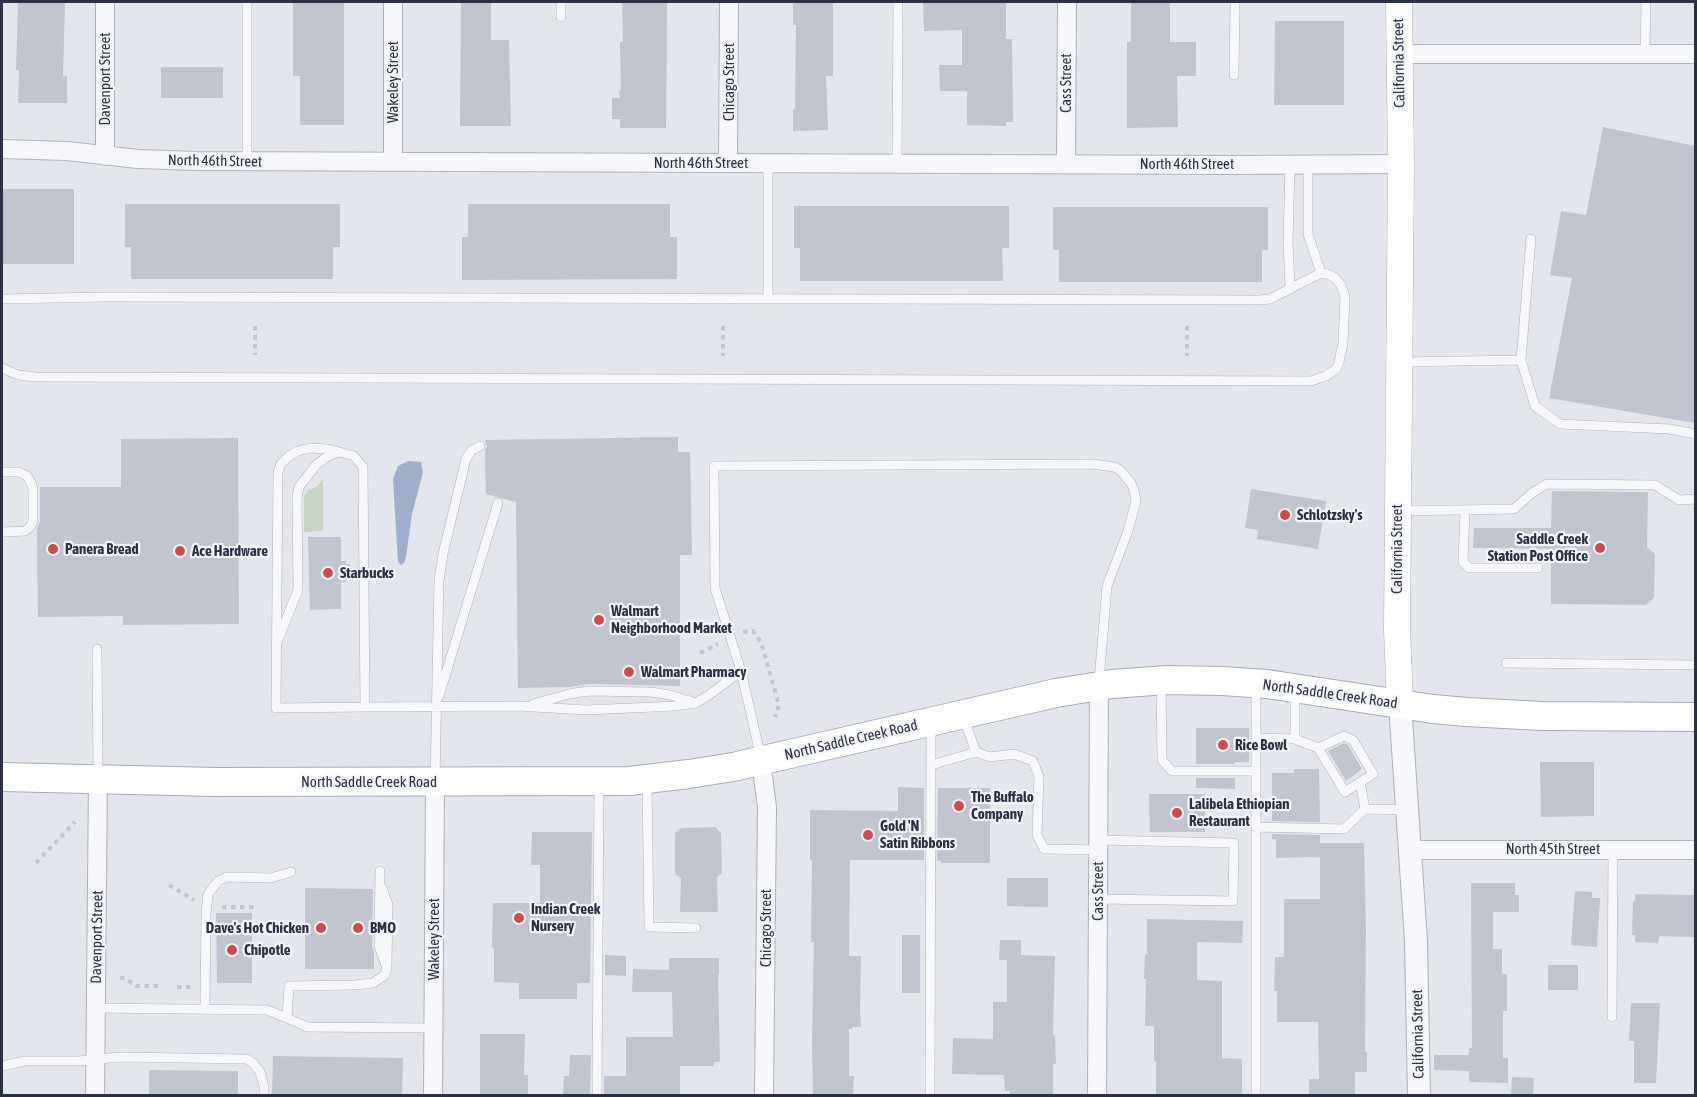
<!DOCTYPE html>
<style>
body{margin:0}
#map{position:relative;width:1697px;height:1097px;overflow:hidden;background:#e3e6ec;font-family:"Asap Condensed",sans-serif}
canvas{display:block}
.frame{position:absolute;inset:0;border:3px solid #2b3144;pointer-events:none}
</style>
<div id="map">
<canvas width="1697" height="1097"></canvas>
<div class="frame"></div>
</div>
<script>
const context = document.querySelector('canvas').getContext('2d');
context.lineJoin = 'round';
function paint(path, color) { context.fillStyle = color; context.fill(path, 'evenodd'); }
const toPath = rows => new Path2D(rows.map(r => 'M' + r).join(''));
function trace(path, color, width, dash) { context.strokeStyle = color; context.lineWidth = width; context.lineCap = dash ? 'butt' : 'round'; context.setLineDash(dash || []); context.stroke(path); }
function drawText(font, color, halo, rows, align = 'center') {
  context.font = font + ' "Asap Condensed",sans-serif'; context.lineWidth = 4.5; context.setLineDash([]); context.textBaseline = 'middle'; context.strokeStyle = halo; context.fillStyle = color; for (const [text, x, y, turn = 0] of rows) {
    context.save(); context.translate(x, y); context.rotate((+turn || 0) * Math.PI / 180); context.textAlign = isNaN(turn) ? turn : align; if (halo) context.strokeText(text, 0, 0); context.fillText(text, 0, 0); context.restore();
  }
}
paint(toPath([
 [323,479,323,531,304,532,304,497,308,490,317,487]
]), '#c7d5c4');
paint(toPath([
 [408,461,421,462,423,472,412,514,406,557,404,563,401,565,398,562,393,479,398,466]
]), '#9fafcb');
paint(toPath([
 [18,2,65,2,63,76,67,76,67,103,18,103,19,70,16,70],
 [293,2,344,2,344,125,300,125,300,76,293,76],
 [461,2,491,2,491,40,509,40,511,126,460,126],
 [622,2,667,2,666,128,620,128,620,119,612,119,612,98,620,98,619,90,621,90,620,42,623,42],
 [793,2,833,2,833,76,826,76,828,130,793,131,793,109,795,109,796,25,793,25],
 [923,2,1006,2,1006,39,1012,39,1013,122,1006,122,1006,126,967,125,967,91,940,91,939,65,962,65,962,30,924,31],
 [1131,2,1170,2,1170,42,1196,42,1196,76,1177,76,1178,127,1127,128,1127,42,1131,42],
 [1275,21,1344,21,1344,105,1274,105],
 [161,67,223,67,223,98,161,98],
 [1603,127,1695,146,1695,423,1549,398,1572,278,1550,275,1561,211,1586,215],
 [2,189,74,189,74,264,2,264],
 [125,204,340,204,340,247,333,247,333,279,131,279,131,247,125,247],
 [468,204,670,204,670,237,677,237,677,279,462,280,462,237,468,237],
 [794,206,1009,206,1009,248,1002,248,1003,281,800,281,800,248,794,248],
 [1053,207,1268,207,1268,250,1262,250,1262,282,1059,282,1059,250,1053,250],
 [678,437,678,452,690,452,692,555,680,555,680,686,588,684,569,687,518,688,516,502,486,494,485,450,487,446,485,440],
 [238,438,239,624,123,625,123,616,38,617,37,528,40,521,40,487,121,487,121,439],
 [1251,489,1326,501,1318,549,1257,539,1258,530,1245,528],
 [1552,491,1648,492,1647,547,1655,554,1654,598,1646,605,1551,604,1551,549,1473,548,1474,528,1551,528],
 [308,537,341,537,341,561,346,561,346,564,350,564,350,580,346,580,346,582,341,582,341,609,310,610],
 [1196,728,1249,728,1249,762,1235,762,1235,764,1196,764],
 [1344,743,1348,745,1362,769,1346,781,1328,751],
 [1540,762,1594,762,1594,816,1541,817],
 [1294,769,1319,769,1320,822,1272,821,1272,773,1294,773],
 [1196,778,1235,778,1235,789,1196,788],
 [898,787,924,788,924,860,850,860,849,956,861,956,860,1009,861,1027,852,1027,852,1029,849,1029,849,1076,854,1076,853,1095,813,1095,812,1041,814,942,811,942,812,860,810,860,810,810,898,811],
 [938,788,990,788,990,863,941,863,941,861,937,861],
 [1149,794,1205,794,1205,832,1150,832],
 [715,827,721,833,722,873,717,877,718,912,680,912,681,878,675,874,675,833,681,828],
 [532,832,592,832,590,983,577,983,577,999,519,999,519,983,494,982,494,948,492,948,493,903,540,903,540,865,531,865],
 [1272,834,1320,835,1320,857,1276,858,1276,839,1272,839],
 [1320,843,1364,843,1366,928,1365,1052,1367,1052,1367,1072,1355,1072,1355,1095,1309,1095,1309,1079,1319,1079,1318,1022,1277,1022,1277,991,1274,991,1275,957,1284,957,1284,899,1320,899],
 [1007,878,1048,878,1048,907,1007,906],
 [1471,883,1515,883,1515,895,1519,895,1519,912,1493,912,1493,949,1502,949,1502,974,1507,974,1507,1011,1503,1011,1503,1058,1508,1058,1508,1083,1469,1082,1469,1071,1434,1070,1434,1055,1469,1055,1469,1048,1472,1048],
 [305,888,373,889,372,946,374,952,374,969,305,969],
 [1575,891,1592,892,1592,898,1600,898,1597,947,1571,945],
 [1635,894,1695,895,1695,937,1659,936,1658,943,1635,942,1635,935,1632,935,1633,901,1635,901],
 [216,913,252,913,252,983,217,983],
 [1147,919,1243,921,1242,943,1197,942,1197,980,1222,981,1222,1058,1242,1059,1242,1095,1156,1095,1156,1061,1154,1061,1154,1026,1145,1026,1146,979,1144,979,1145,954,1147,954],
 [902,935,920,935,920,993,902,993],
 [1000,940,1021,940,1021,955,1055,956,1053,1035,1055,1035,1056,1064,1053,1064,1053,1095,1010,1095,1010,1091,1005,1091,1004,1075,952,1074,953,1038,993,1039,993,1002,1007,1002,1007,960,999,960],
 [605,955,626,956,626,976,605,975],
 [669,958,719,958,719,975,718,975,720,1062,714,1062,714,1066,680,1066,680,1095,604,1095,604,1076,626,1076,626,1037,673,1037,672,992,632,992,633,969,669,970],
 [1548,965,1578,965,1578,990,1548,990],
 [1631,1003,1660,1003,1656,1083,1634,1083,1634,1041,1629,1041],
 [480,1034,525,1034,524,1075,528,1075,528,1095,480,1095],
 [570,1055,591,1055,590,1095,563,1095,564,1076,569,1076],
 [273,1056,403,1058,402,1095,272,1095],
 [149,1070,238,1071,238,1095,149,1095],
 [1512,1077,1534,1078,1533,1095,1511,1095]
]), '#c0c4ce');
const service = toPath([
 [561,2,561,17],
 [1645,54,1646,2],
 [1234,75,1235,2],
 [247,161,247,2],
 [768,163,768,298],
 [897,163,898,2],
 [1290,164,1288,243,1290,289],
 [2,299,105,297,1260,300,1270,299,1321,273],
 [1521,360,1531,239],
 [1402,362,1521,360,1535,406,1560,424,1669,429,1696,434],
 [2,368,18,375,35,377,1311,381,1326,376,1337,368,1339,362,1343,343,1345,297,1341,285,1335,278,1328,274,1321,273,1308,234,1308,164],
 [2,472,19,472,27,476,31,483,33,489,33,521,30,527,25,531,2,532],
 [1465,510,1463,562,1469,568,1538,568],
 [1400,511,1514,509,1532,493,1547,484,1655,485,1679,500,1696,499],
 [278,640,298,590,297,498,299,487,316,465,328,456,338,452],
 [97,649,98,776],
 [1506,663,1696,665],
 [1161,683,1162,760,1172,771,1256,771],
 [1256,687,1256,1096],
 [439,696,498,503],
 [533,704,569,694,588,691,650,692,670,695,693,702],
 [365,707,363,467,354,456,328,449,310,448,298,451,289,456,281,464,278,472,276,708,365,707,517,706,586,710,675,706,696,703,709,695,741,671],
 [964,719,976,752,990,757,1014,754,1033,761,1039,777,1037,835,1044,849,1099,850],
 [1256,738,1295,739,1295,693],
 [1295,739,1318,748,1344,736,1353,740,1373,774,1345,792,1318,748],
 [761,758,741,671,715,588,714,466,1092,464,1115,467,1121,471,1131,483,1134,490,1136,501,1128,531,1107,586,1099,681],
 [931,765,976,752],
 [435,780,439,580,443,554,466,459,472,450,480,446],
 [647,781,649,927,696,928],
 [1365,809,1408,810],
 [1256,827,1344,829,1365,809,1360,782],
 [380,871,379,946,387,968,385,975,373,983,355,985,289,986,287,1018,307,1027,434,1028],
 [382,888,388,905,387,963],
 [1098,899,1233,901,1234,843,1099,840],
 [96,1008,267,1010,287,1018],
 [205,1009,206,914,208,894,218,881,227,877,271,878,291,872],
 [1612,1017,1613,850],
 [2,1066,25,1061,79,1061,119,1057,247,1059,253,1063,260,1072,264,1086,264,1096],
 [597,1096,599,783],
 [930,1096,931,726]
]);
const minor = toPath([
 [105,2,105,156],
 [393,2,393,162],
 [1399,54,1696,54],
 [2,149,67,151,138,159,197,161,1233,165,1401,164],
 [728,163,729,2],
 [1066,164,1067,2],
 [761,761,767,807,764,1096],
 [1411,850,1696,850],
 [95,1096,98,779],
 [433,1096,435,782],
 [1097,1096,1099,686]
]);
const tertiary = toPath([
 [1400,704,1416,941,1419,1096]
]);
const secondary = toPath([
 [1399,2,1401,164,1397,629,1400,704]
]);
const primary = toPath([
 [2,777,216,782,629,781,689,774,733,767,1056,693,1112,684,1167,680,1222,681,1267,684,1433,709,1466,712,1543,716,1696,717]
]);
trace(service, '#acb0ba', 10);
trace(minor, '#acb0ba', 20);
trace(tertiary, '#acb0ba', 24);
trace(secondary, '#acb0ba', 27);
trace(primary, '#a3a8b7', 30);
trace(toPath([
 [255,326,255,355],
 [723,326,723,356],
 [1187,326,1187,356],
 [743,632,753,631,761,642,779,705,775,717],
 [700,653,718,644],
 [36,863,75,822],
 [169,885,194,900],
 [222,907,257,907],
 [120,978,125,978,136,986,158,986],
 [177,987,191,987]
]), '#c1c4cb', 4, [4.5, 4.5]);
trace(service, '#f6f7fa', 9);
trace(minor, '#f6f7fa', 18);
trace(tertiary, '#f6f7fa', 22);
trace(secondary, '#fff', 26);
trace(primary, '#fff', 28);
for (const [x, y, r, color] of [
 [1285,515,6,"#d0494d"],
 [1600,548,6,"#d0494d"],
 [53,549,6,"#d0494d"],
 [180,551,6,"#d0494d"],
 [328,573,6,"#d0494d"],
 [599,620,6,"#d0494d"],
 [629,672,6,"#d0494d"],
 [1223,745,6,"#d0494d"],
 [959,806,6,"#d0494d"],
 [1177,813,6,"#d0494d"],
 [868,835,6,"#d0494d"],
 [519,918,6,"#d0494d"],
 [321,928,6,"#d0494d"],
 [358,928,6,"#d0494d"],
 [232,950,6,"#d0494d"]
]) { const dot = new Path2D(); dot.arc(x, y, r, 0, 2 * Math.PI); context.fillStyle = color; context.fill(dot); trace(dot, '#f3f5f9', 2); }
drawText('15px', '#2b3144', '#f3f5f9', [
 ["California Street",1399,63,-91],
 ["Davenport Street",105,79,-90],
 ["Wakeley Street",393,82,-90],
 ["Chicago Street",729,82,-90],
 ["Cass Street",1066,83,-90],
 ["North 46th Street",215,161,1],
 ["North 46th Street",701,163],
 ["North 46th Street",1187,164],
 ["California Street",1397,549,-90],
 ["North Saddle Creek Road",1330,694,8],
 ["North Saddle Creek Road",851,740,-13],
 ["North Saddle Creek Road",369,782],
 ["North 45th Street",1553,849],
 ["Cass Street",1098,891,-90],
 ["Chicago Street",766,928,-90],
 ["Davenport Street",97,937,-89],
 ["Wakeley Street",434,939,-90],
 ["California Street",1418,1034,-91]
]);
drawText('bold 15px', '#2b3144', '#f3f5f9', [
 ["Schlotzsky's",1297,515],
 ["Saddle Creek",1588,539,"right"],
 ["Station Post Office",1588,556,"right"],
 ["Panera Bread",65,549],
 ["Ace Hardware",192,551],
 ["Starbucks",340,573],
 ["Walmart",611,611],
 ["Neighborhood Market",611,628],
 ["Walmart Pharmacy",641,672],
 ["Rice Bowl",1235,745],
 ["The Buffalo",971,797],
 ["Company",971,814],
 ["Lalibela Ethiopian",1189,804],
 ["Restaurant",1189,821],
 ["Gold 'N",880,826],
 ["Satin Ribbons",880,843],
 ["Indian Creek",531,909],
 ["Nursery",531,926],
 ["Dave's Hot Chicken",309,928,"right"],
 ["BMO",370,928],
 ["Chipotle",244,950]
], 'left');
</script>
